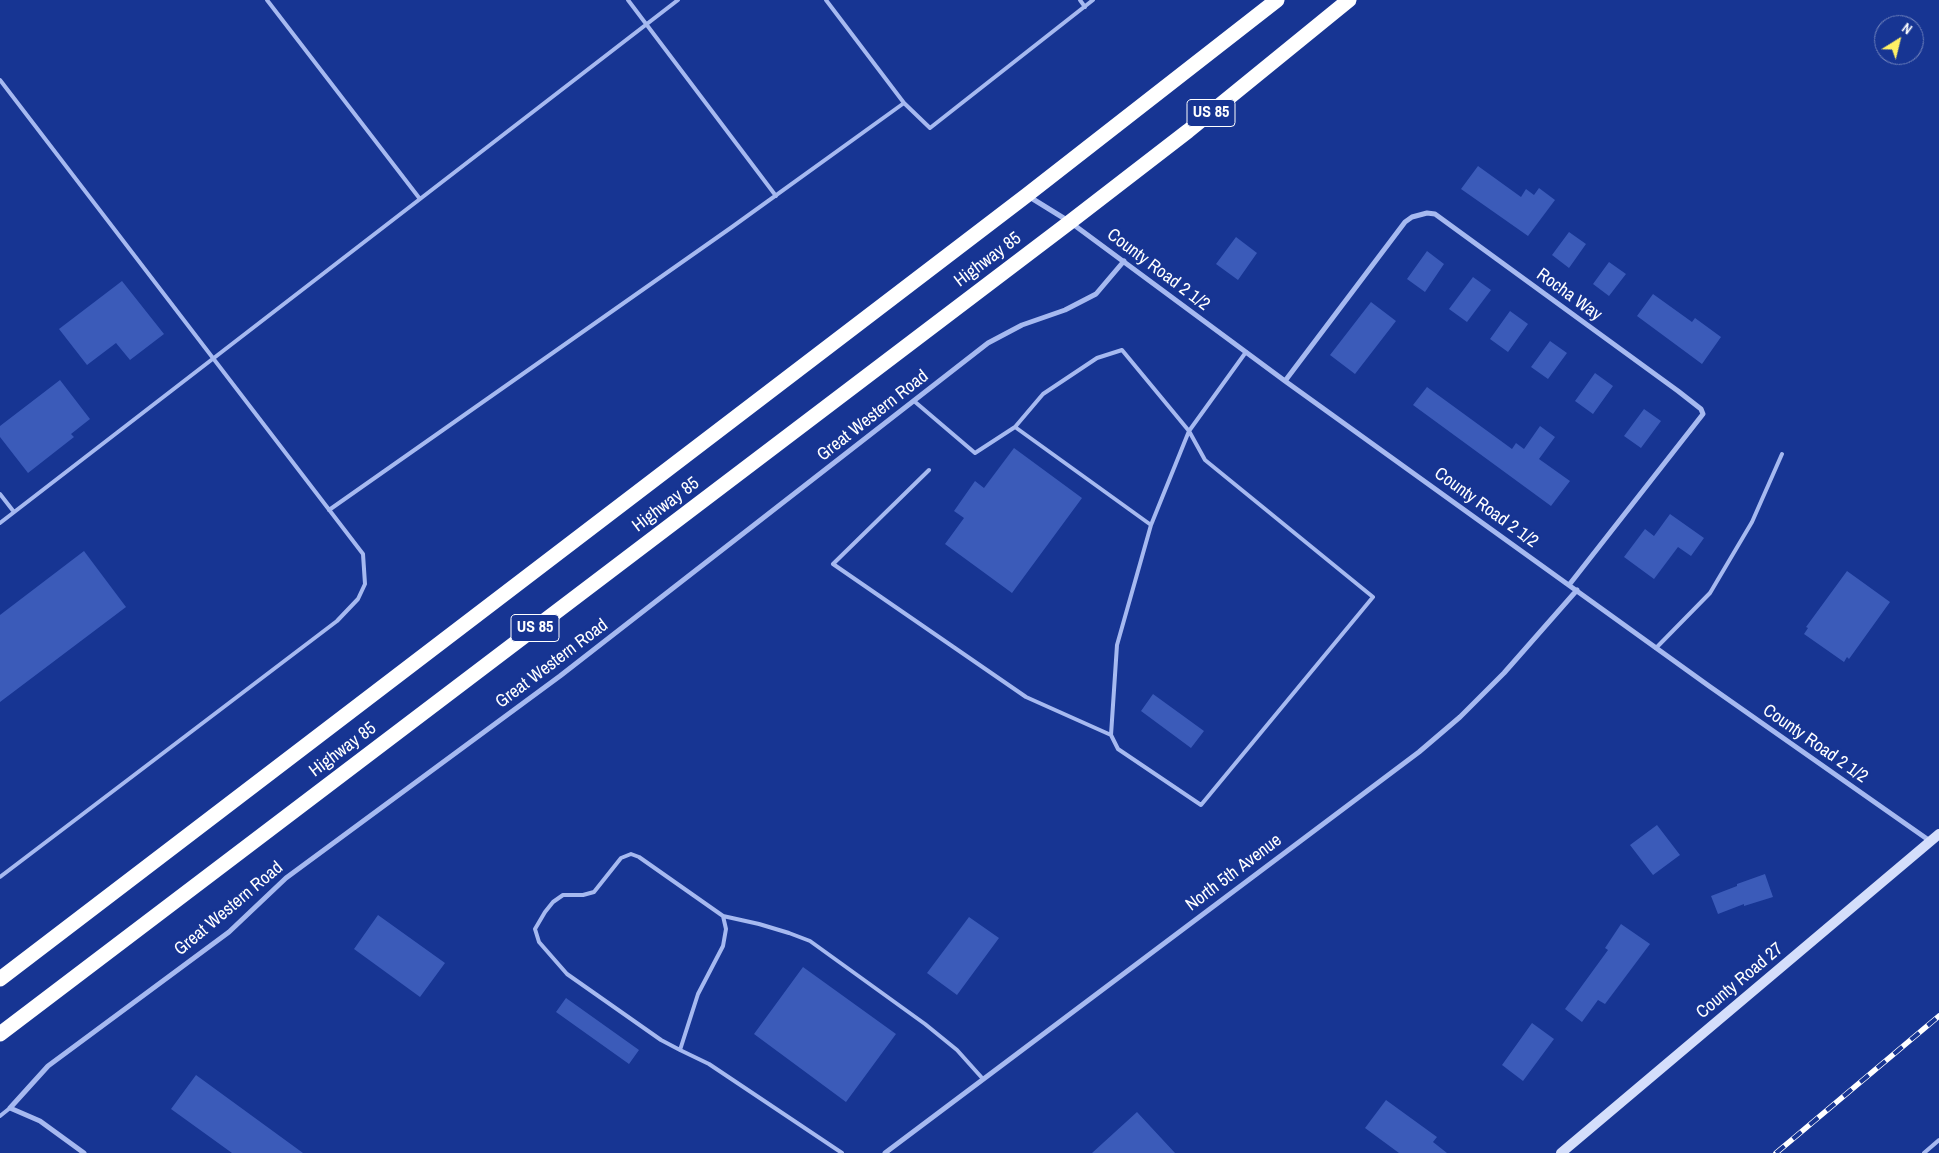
<!DOCTYPE html>
<style>
body{margin:0}
#map{position:relative;width:1939px;height:1153px;overflow:hidden;background:#173593;font-family:"Archivo Narrow",sans-serif}
canvas{display:block}
.north{position:absolute;left:1874px;top:15px;width:50px;height:50px;box-sizing:border-box;background:#173593;border:1px solid #7486be;border-radius:50%;rotate:36deg;font-size:14px;font-weight:700;line-height:20px;text-align:center;color:#fff}
.north::after{content:'';display:block;margin:auto;width:18px;height:22px;background:#fff065;clip-path:polygon(50% 0,100% 100%,50% 72%,0 100%)}
</style>
<div id="map">
<canvas width="1939" height="1153"></canvas>
<div class="north">N</div>
</div>
<script>
const context = document.querySelector('canvas').getContext('2d');
context.lineJoin = 'round';
function paint(path, color) { context.fillStyle = color; context.fill(path, 'evenodd'); }
const toPath = rows => new Path2D(rows.map(r => 'M' + r).join(''));
function trace(path, color, width, dash) { context.strokeStyle = color; context.lineWidth = width; context.lineCap = dash ? 'butt' : 'round'; context.setLineDash(dash || []); context.stroke(path); }
function drawText(font, color, halo, rows, align = 'center') {
  context.font = font + ' "Archivo Narrow",sans-serif'; context.lineWidth = 4.5; context.setLineDash([]); context.textBaseline = 'middle'; context.strokeStyle = halo; context.fillStyle = color; for (const [text, x, y, turn = 0] of rows) {
    context.save(); context.translate(x, y); context.rotate((+turn || 0) * Math.PI / 180); context.textAlign = isNaN(turn) ? turn : align; if (halo) context.strokeText(text, 0, 0); context.fillText(text, 0, 0); context.restore();
  }
}
paint(toPath([
 [1478,166,1521,197,1526,189,1534,195,1539,188,1555,200,1528,236,1461,189],
 [1569,232,1586,244,1569,268,1552,255],
 [1236,237,1257,253,1238,280,1216,264],
 [1427,251,1444,264,1425,292,1407,279],
 [1609,262,1626,274,1609,296,1593,284],
 [1473,277,1491,290,1467,322,1449,309],
 [122,281,164,334,130,360,116,343,87,365,59,329],
 [1653,294,1692,322,1695,318,1721,337,1702,364,1637,316],
 [1371,302,1396,321,1355,374,1330,355],
 [1510,311,1528,324,1508,352,1490,339],
 [1550,341,1567,353,1548,379,1531,367],
 [1595,373,1613,386,1593,414,1575,401],
 [60,380,90,419,71,434,74,437,28,473,0,437,0,426],
 [1427,387,1512,449,1516,443,1524,449,1540,426,1555,437,1539,459,1570,481,1551,506,1413,405],
 [1644,409,1661,421,1641,448,1624,436],
 [1014,448,1082,498,1012,593,945,544,964,518,954,511,975,481,984,488],
 [1670,514,1704,538,1691,556,1678,547,1654,579,1624,557,1645,529,1654,536],
 [84,551,126,607,0,702,0,615],
 [1847,571,1890,602,1849,659,1847,657,1844,662,1804,634,1808,628,1806,627],
 [1153,694,1204,731,1191,748,1141,711],
 [1657,825,1680,855,1653,875,1630,845],
 [1765,874,1773,897,1744,906,1744,904,1718,914,1711,896,1737,886,1737,884],
 [378,915,445,963,420,997,354,949],
 [969,917,999,938,957,995,927,973],
 [1621,924,1650,944,1605,1004,1598,1000,1582,1022,1565,1009,1608,950,1605,948],
 [803,967,896,1034,846,1102,754,1034],
 [566,998,639,1050,629,1064,556,1012],
 [1532,1023,1554,1039,1523,1081,1502,1065],
 [196,1075,303,1153,232,1153,171,1109],
 [1386,1100,1437,1137,1433,1142,1447,1153,1399,1153,1365,1128],
 [1137,1112,1175,1153,1092,1153]
]), '#3b5bb9');
trace(toPath([
 [267,0,420,199],
 [628,0,776,196],
 [826,0,904,103,930,128,1093,0],
 [1080,0,1085,7],
 [0,80,363,554,365,584,358,599,337,621,0,877],
 [914,401,975,453,1015,427,1043,394,1097,358,1122,350,1189,431,1205,460,1373,597,1201,805,1118,749,1111,735],
 [1015,427,1151,525],
 [929,470,833,564,1026,697,1111,735,1117,645,1151,525,1189,431,1246,352],
 [0,494,14,512],
 [329,510,732,227,904,103],
 [0,523,678,0],
 [1656,648,1710,593,1752,522,1782,454],
 [723,916,759,924,789,933,810,941,925,1024,957,1050,983,1079],
 [680,1050,698,994,723,946,726,929,723,916,639,857,631,854,621,858,594,892,583,895,563,895,553,902,545,912,535,929,539,942,567,974,661,1040,680,1050,709,1064,842,1153],
 [0,1116,10,1108],
 [1924,1153,1939,1140]
]), '#a6b9f0', 4);
trace(toPath([
 [1028,196,1070,222,1285,381,1709,686,1930,841],
 [1285,381,1405,222,1412,217,1427,213,1435,214,1678,391,1701,409,1703,414,1569,585],
 [84,1153,40,1121,10,1108,48,1066,229,932,286,878,560,676,988,343,1022,325,1065,310,1096,294,1124,261],
 [885,1153,1419,752,1460,717,1504,673,1577,590]
]), '#a6b9f0', 5);
trace(toPath([
 [1561,1153,1939,834]
]), '#d4defb', 10);
trace(toPath([
 [0,979,1027,195,1277,0],
 [0,1034,1070,222,1188,131,1349,0]
]), '#fff', 15);
const rail = toPath([
 [1776,1153,1939,1016]
]);
trace(rail, '#fff', 5.5);
trace(rail, '#173593', 4, [11]);
for (const [x, y, w] of [
 [1211,113,48],
 [535,628,48]
]) { const box = new Path2D(); box.roundRect(x - w / 2, y - 13.5, w, 27, 4); context.fillStyle = '#173593'; context.fill(box); trace(box, '#fff', 1); }
drawText('bold 16px', '#fff', null, [
 ["US 85",1211,113],
 ["US 85",535,628]
]);
drawText('18px', '#fff', '#173593', [
 ["Highway 85",988,260,-37],
 ["County Road 2 1/2",1158,270,37],
 ["Rocha Way",1569,295,36],
 ["Great Western Road",873,416,-38],
 ["Highway 85",666,505,-37],
 ["County Road 2 1/2",1486,508,36],
 ["Great Western Road",552,664,-37],
 ["County Road 2 1/2",1815,744,35],
 ["Highway 85",343,750,-37],
 ["North 5th Avenue",1234,873,-37],
 ["Great Western Road",229,909,-40],
 ["County Road 27",1740,981,-40]
]);
</script>
